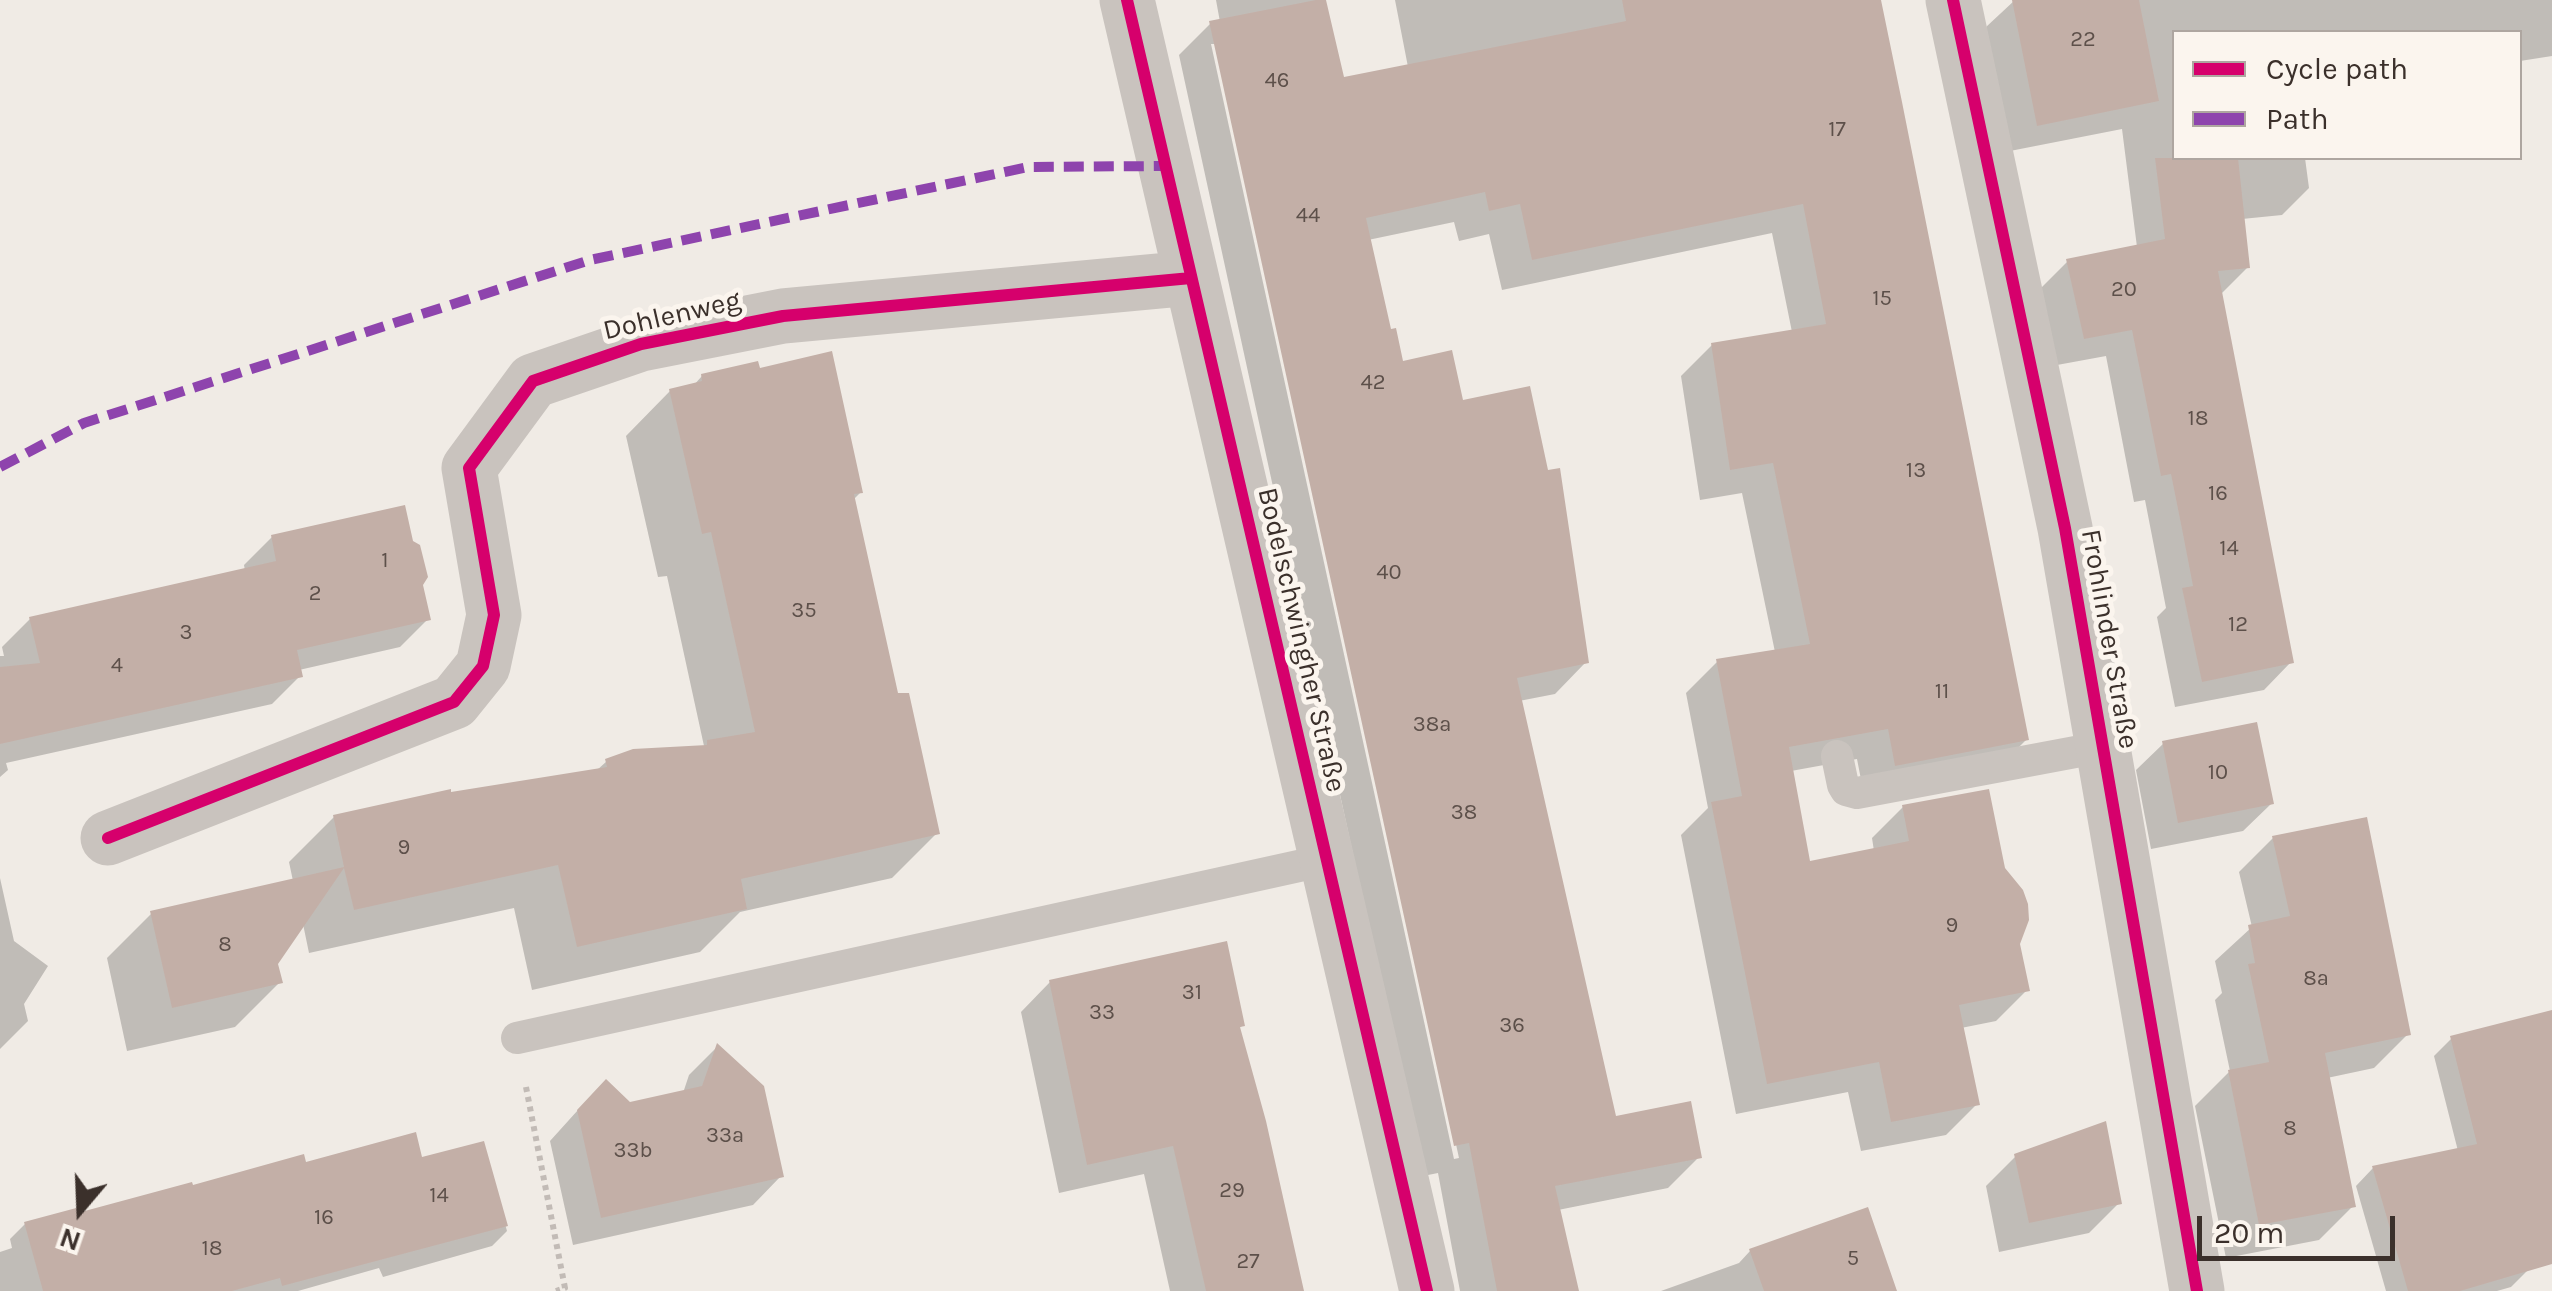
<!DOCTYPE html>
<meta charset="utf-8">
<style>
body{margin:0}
#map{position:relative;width:2552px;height:1291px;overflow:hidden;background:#f0ebe5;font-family:Karla,sans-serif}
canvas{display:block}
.legend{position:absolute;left:2172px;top:30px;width:350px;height:130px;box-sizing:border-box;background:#fbf5ee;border:2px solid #aea6a0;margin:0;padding:12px 18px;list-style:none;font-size:30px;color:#3b302b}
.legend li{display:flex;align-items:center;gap:20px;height:50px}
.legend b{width:50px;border:2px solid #aea6a0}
.north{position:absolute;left:30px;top:1161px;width:100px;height:100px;-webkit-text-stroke:8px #fbf5ee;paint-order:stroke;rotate:199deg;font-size:28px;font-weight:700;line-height:40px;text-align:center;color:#3b302b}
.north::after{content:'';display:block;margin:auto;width:35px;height:45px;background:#3b302b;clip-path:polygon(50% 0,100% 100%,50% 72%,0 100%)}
.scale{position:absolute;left:2197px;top:1216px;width:198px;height:45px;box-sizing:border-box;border:5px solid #3b302b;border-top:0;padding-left:12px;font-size:30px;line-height:35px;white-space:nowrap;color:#3b302b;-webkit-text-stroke:8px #fbf5ee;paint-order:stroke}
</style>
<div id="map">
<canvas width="2552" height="1291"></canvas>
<ul class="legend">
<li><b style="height:12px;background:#d6006c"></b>Cycle path</li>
<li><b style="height:12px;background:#8e44ad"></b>Path</li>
</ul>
<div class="north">N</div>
<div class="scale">20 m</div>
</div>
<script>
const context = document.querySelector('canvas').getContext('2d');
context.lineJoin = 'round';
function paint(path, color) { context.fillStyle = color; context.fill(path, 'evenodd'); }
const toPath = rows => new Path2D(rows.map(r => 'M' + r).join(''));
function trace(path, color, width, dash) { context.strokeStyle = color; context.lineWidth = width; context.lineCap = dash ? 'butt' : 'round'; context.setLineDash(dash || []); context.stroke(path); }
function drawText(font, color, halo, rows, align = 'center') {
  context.font = font + ' Karla,sans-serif'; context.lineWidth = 10; context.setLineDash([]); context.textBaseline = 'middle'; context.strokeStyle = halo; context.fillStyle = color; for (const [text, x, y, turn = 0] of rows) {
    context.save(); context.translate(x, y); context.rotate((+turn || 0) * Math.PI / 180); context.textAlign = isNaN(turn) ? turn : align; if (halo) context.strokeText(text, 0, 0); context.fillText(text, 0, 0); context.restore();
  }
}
paint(toPath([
 [1216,0,1324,0,1342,80,1408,67,1395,0,1879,0,2026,740,1995,771,1864,795,1857,759,1791,771,1808,864,1874,851,1872,838,1903,807,2018,944,2027,990,1996,1021,1961,1028,1977,1104,1946,1135,1861,1151,1848,1092,1736,1114,1681,835,1708,808,1686,693,1717,662,1775,652,1742,493,1700,500,1681,376,1712,345,1792,332,1772,233,1502,290,1489,234,1459,241,1454,222,1368,240,1389,332,1401,364,1461,403,1586,662,1555,694,1519,701,1614,1118,1699,1157,1668,1188,1558,1210,1576,1291,1460,1291,1438,1173,1423,1176,1179,55,1210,24,1220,22],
 [1211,44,1216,44,1459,1158,1454,1159],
 [2015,0,2552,0,2552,56,2520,61,2520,32,2174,32,2174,158,2305,158,2309,188,2282,215,2242,219,2248,267,2220,295,2291,662,2264,690,2175,707,2157,617,2166,608,2145,500,2134,502,2106,356,2057,365,2040,289,2067,262,2137,247,2122,129,2010,151,1986,27],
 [702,376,861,492,853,500,896,696,937,833,892,878,740,912,700,952,532,990,514,908,309,953,303,924,276,964,280,982,235,1027,127,1051,107,958,152,913,293,881,289,862,334,817,596,771,607,761,704,746,667,576,658,577,626,436,670,391,693,386],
 [272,537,420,584,428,619,400,647,299,670,300,676,272,704,6,763,8,770,0,777,0,656,4,656,2,647,30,619,245,571,244,565],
 [2164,743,2271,804,2243,831,2151,849,2136,770],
 [2273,838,2408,1034,2374,1068,2327,1078,2353,1206,2319,1240,2226,1258,2195,1106,2230,1071,2215,1000,2222,993,2215,961,2252,927,2239,872],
 [0,878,14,941,48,966,24,1004,28,1021,0,1049],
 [1050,982,1243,1025,1238,1029,1302,1291,1170,1291,1144,1174,1059,1193,1021,1012],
 [2552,1013,2552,1217,2529,1269,2511,1287,2497,1291,2386,1291,2356,1186,2373,1168,2458,1151,2434,1056,2451,1039],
 [717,1047,781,1176,753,1205,573,1245,550,1141,578,1110,629,1105,683,1093,689,1075],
 [482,1144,507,1231,492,1246,383,1277,379,1268,298,1291,0,1291,0,1252,12,1248,10,1239,25,1224,79,1215,304,1165,420,1160],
 [2016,1156,2119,1203,2089,1233,1999,1252,1986,1186],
 [1750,1251,1894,1291,1661,1291,1739,1263]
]), '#0003');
paint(toPath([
 [1316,0,1326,0,1344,77,1626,21,1622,0,1881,0,1902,102,2029,740,1895,766,1888,729,1789,747,1810,861,1909,841,1902,805,1989,789,2005,868,2023,890,2028,904,2029,920,2020,944,2030,991,1959,1005,1980,1105,1891,1122,1879,1062,1767,1084,1711,802,1742,796,1716,659,1810,644,1773,463,1730,470,1711,343,1826,324,1803,204,1532,260,1520,204,1489,211,1485,192,1366,218,1391,329,1396,328,1403,361,1452,350,1463,400,1530,386,1548,470,1560,468,1589,663,1517,678,1616,1116,1691,1101,1702,1158,1555,1186,1579,1291,1497,1291,1469,1143,1454,1146,1209,21],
 [2012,0,2139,0,2159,101,2037,126],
 [2155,158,2238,158,2250,268,2218,271,2294,663,2202,682,2182,588,2193,586,2182,529,2171,474,2161,476,2132,330,2084,339,2066,259,2165,239],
 [832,351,863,493,854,494,898,693,909,693,940,834,741,879,747,909,577,947,558,865,354,910,344,868,278,964,283,983,172,1008,150,911,344,867,333,815,451,789,451,792,607,767,605,759,633,749,707,745,707,740,755,732,711,532,702,534,669,389,702,381,701,374,758,361,760,368],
 [405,505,413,541,420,545,428,577,423,585,431,620,297,650,303,677,0,744,0,667,40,663,29,617,276,561,271,535],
 [2257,722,2274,804,2178,823,2162,741],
 [2367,817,2411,1035,2325,1053,2356,1207,2259,1225,2228,1070,2269,1062,2248,964,2255,963,2248,925,2290,916,2272,836],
 [1227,941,1245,1026,1240,1027,1266,1121,1304,1291,1206,1291,1173,1146,1087,1165,1049,980],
 [2552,1010,2552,1264,2460,1291,2408,1291,2372,1166,2477,1144,2450,1036],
 [717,1043,764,1086,784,1177,601,1218,577,1110,606,1079,630,1102,702,1086],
 [2106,1121,2122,1204,2029,1223,2014,1154],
 [416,1132,422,1157,484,1141,508,1226,282,1286,280,1278,232,1291,43,1291,24,1222,80,1207,81,1212,192,1182,193,1185,304,1154,306,1162],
 [1868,1207,1897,1291,1764,1291,1749,1249]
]), '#c3afa7');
trace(toPath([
 [526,1087,565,1288,556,1291]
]), '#c2bbb6', 6, [5, 5]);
trace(toPath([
 [1837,756,1843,785,1846,790,1857,793,2102,747],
 [517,1038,1326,860]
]), '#c9c3be', 32);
trace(toPath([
 [1127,0,1427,1291],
 [1953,0,2065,528,2197,1291],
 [108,838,454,702,483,666,494,615,469,468,533,381,641,344,783,316,1191,278]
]), '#c9c3be', 55);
trace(toPath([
 [0,467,84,423,590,260,1028,167,1163,166]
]), '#8e44ad', 10, [20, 10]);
trace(toPath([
 [1127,0,1427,1291],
 [1953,0,2065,528,2197,1291],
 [108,838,454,702,483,666,494,615,469,468,533,381,641,344,783,316,1191,278]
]), '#d6006c', 12);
drawText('22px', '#5d504a', null, [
 ["22",2083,40],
 ["46",1277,81],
 ["17",1837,130],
 ["44",1308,216],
 ["20",2124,290],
 ["15",1882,299],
 ["42",1373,383],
 ["18",2198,419],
 ["13",1916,471],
 ["16",2218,494],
 ["14",2229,549],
 ["1",385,561],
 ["40",1389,573],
 ["2",315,594],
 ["35",804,611],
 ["12",2238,625],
 ["3",186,633],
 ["4",117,666],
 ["11",1942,692],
 ["38a",1432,725],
 ["10",2218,773],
 ["38",1464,813],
 ["9",404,848],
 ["9",1952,926],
 ["8",225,945],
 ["8a",2316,979],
 ["31",1192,993],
 ["33",1102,1013],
 ["36",1512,1026],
 ["8",2290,1129],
 ["33a",725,1136],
 ["33b",633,1151],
 ["29",1232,1191],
 ["14",439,1196],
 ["16",324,1218],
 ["18",212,1249],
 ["5",1853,1259],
 ["27",1248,1262]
]);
drawText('28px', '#3b302b', '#fbf5ee', [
 ["Dohlenweg",672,316,-13],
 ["Frohlinder Straße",2109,639,80],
 ["Bodelschwingher Straße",1301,640,77]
]);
</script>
